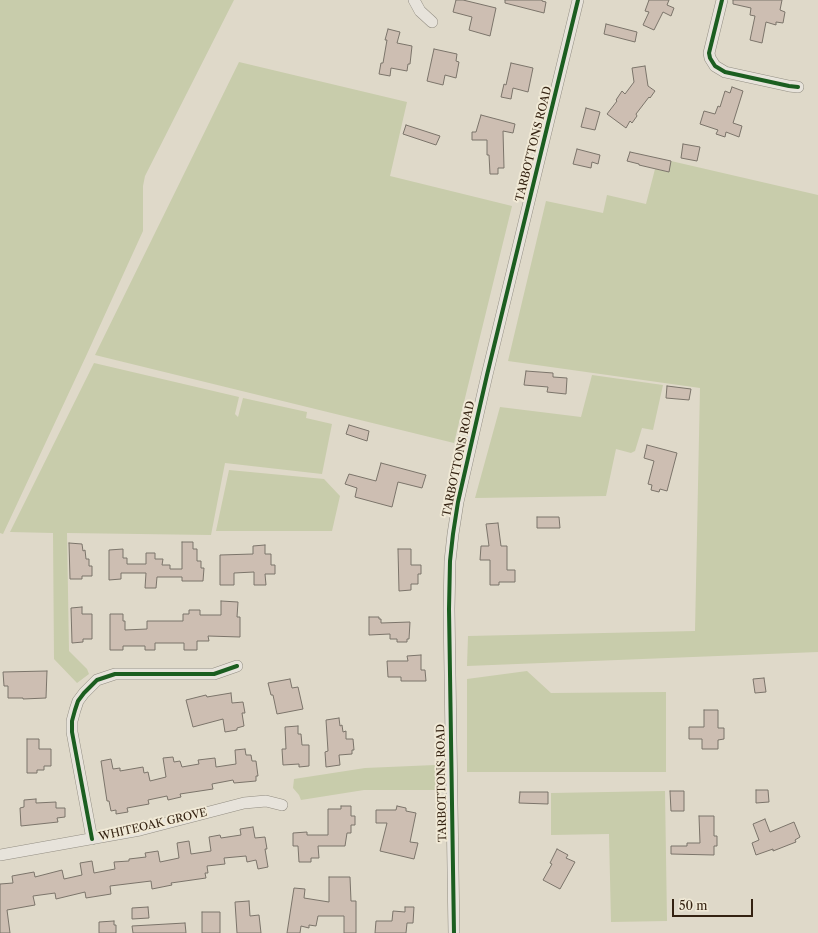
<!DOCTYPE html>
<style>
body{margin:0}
#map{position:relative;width:818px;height:933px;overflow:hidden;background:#dfd9c9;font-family:"Libre Caslon Text",serif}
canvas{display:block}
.scale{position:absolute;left:672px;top:899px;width:81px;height:18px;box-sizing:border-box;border:2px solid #342211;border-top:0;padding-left:5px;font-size:12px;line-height:14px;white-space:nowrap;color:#342211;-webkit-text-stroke:3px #f0e9d6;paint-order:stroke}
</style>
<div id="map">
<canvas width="818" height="933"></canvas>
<div class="scale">50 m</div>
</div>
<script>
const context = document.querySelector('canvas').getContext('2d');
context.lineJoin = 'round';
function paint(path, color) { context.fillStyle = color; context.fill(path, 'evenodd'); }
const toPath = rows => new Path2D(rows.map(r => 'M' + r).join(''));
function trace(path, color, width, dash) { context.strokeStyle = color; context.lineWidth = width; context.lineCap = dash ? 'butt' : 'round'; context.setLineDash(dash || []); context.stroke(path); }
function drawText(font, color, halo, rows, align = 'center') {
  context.font = font + ' "Libre Caslon Text",serif'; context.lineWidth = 4; context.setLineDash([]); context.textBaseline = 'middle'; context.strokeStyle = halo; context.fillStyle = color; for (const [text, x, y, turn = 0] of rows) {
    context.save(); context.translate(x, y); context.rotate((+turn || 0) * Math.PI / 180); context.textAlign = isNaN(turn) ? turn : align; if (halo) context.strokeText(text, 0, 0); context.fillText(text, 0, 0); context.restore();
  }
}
paint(toPath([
 [0,0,234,0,145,176,143,186,143,231,87,354,3,534,0,533],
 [239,62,407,102,390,176,512,206,454,443,95,355],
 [671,161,818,195,818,652,467,666,468,636,695,631,700,388,508,361,546,201,603,213,607,195,646,204,655,169,668,172],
 [94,363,239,397,235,414,238,417,243,398,307,412,306,418,332,424,322,474,225,463,211,535,67,533,69,651,87,669,89,674,77,683,54,659,53,533,10,532],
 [592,375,663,385,653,430,642,428,635,451,631,453,616,449,606,496,475,498,500,407,581,417],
 [229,470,324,479,340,496,332,531,216,531],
 [527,671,551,693,666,692,666,772,467,772,467,679],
 [435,765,437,790,364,790,301,800,299,795,293,788,294,779,365,768],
 [665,791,667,921,611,922,609,834,551,835,551,793]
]), '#c8ccab');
const building = toPath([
 [456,0,463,0,496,8,490,36,469,30,472,17,453,12,456,0],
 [505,0,542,0,542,1,546,2,544,13,505,3,505,0],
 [649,0,669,0,667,5,674,8,671,16,663,12,654,30,643,25,649,12,645,11,649,0],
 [733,0,782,0,780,10,785,12,783,23,776,22,776,25,766,22,762,43,750,40,755,16,750,15,751,8,733,4,733,0],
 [606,24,637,32,635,42,604,34,606,24],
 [388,29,400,32,397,43,412,46,410,64,408,64,407,71,391,68,390,76,379,74,381,63,383,63,387,40,385,40,388,29],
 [434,49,457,54,456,61,459,62,456,78,445,75,443,85,427,81,434,49],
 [511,63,533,68,528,92,513,88,511,99,501,97,504,84,506,85,511,63],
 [645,66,648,86,655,91,650,98,649,97,636,114,637,116,632,123,630,121,626,128,607,114,617,101,616,100,622,91,625,94,634,82,632,68,645,66],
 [732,87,743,91,733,123,742,126,739,137,726,132,725,137,716,134,718,130,700,124,704,111,715,114,718,106,720,107,725,91,730,93,732,87],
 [586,108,600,112,595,130,581,127,586,108],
 [481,115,515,124,513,133,503,131,504,168,498,168,498,174,490,174,489,155,487,155,487,140,472,140,472,132,476,132,481,115],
 [406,125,440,136,436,145,403,134,406,125],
 [683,144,700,147,697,161,681,158,683,144],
 [577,149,600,155,598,164,592,162,591,168,573,164,577,149],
 [630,152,671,161,669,172,639,165,639,164,627,161,630,152],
 [526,371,553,373,553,377,567,378,566,394,547,392,548,387,524,385,526,371],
 [667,386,691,389,689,400,666,398,667,386],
 [349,425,369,431,367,441,346,434,349,425],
 [647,445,677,453,667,491,660,489,659,492,651,490,652,485,648,484,654,461,644,458,647,445],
 [381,463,426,475,422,488,398,482,392,507,355,497,357,488,345,484,349,474,376,481,381,463],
 [537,517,559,517,560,528,537,528,537,517],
 [498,523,501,546,507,546,507,570,515,570,515,582,499,582,499,585,490,585,490,560,480,560,481,546,489,546,486,524,498,523],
 [182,542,193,542,193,549,197,549,197,561,201,561,201,568,204,568,203,581,182,581,182,577,157,577,156,588,145,588,146,573,121,573,121,579,109,580,109,550,123,549,123,558,127,558,127,564,146,564,146,553,155,553,155,559,163,559,162,565,170,565,170,569,182,569,182,542],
 [69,543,82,544,83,551,85,550,86,559,89,559,89,566,92,566,92,576,82,576,82,579,70,579,69,543],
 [265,545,265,554,271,554,271,565,275,565,275,574,265,574,266,585,254,585,254,572,234,573,234,585,220,585,220,555,253,554,253,546,265,545],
 [398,549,411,549,411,565,421,565,421,574,418,574,418,584,411,584,411,590,399,591,398,549],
 [221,601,238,602,237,617,240,617,240,637,208,636,209,641,197,641,197,650,184,650,184,643,155,643,155,650,145,650,145,646,123,646,123,650,110,650,110,614,123,614,123,621,125,621,125,630,147,629,147,621,183,621,183,614,189,614,189,610,200,610,200,615,221,615,221,601],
 [82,607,82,614,92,614,92,639,83,639,83,642,72,643,71,608,82,607],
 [369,617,379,617,379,619,381,619,381,623,410,622,409,639,407,639,407,642,397,642,397,639,390,639,390,634,369,635,369,617],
 [421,655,421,670,425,670,426,681,401,681,401,677,388,677,387,661,408,661,407,656,421,655],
 [47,671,46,698,23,699,23,698,8,698,8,686,4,686,3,672,47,671],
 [764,678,766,692,755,693,753,679,764,678],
 [290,679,292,688,298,687,303,709,277,714,273,695,271,695,268,683,290,679],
 [231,693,232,703,243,702,245,713,242,713,244,726,237,728,237,730,225,732,223,719,193,727,186,700,206,695,207,697,231,693],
 [704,710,718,710,718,728,724,728,724,739,718,740,718,749,702,749,702,739,689,739,689,727,704,727,704,710],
 [339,718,340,726,342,725,343,732,346,731,346,739,353,739,354,750,352,750,352,754,339,755,340,765,326,767,325,752,328,751,326,720,339,718],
 [298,726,298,734,301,734,302,745,309,745,309,766,299,767,299,764,283,765,282,749,286,749,285,727,298,726],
 [27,739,39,739,39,749,51,749,51,766,44,766,44,770,37,770,37,773,27,773,27,739],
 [245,749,246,755,251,755,252,761,256,761,258,776,256,776,256,781,234,783,233,780,212,784,213,789,180,794,181,797,168,800,167,796,148,800,149,804,127,808,128,812,116,814,116,810,111,811,109,801,107,801,101,761,111,759,113,769,120,768,120,771,143,767,144,773,148,772,150,781,166,777,163,758,173,757,174,762,180,761,182,767,199,764,198,760,215,758,216,767,236,764,235,750,245,749],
 [756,790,768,790,769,802,756,803,756,790],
 [670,791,684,791,684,811,671,811,670,791],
 [520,792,548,792,548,804,519,803,520,792],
 [36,799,36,803,56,802,56,808,65,808,65,817,57,818,58,822,21,826,20,808,24,807,24,800,36,799],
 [341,806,351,806,351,816,355,816,355,825,351,825,351,833,347,833,345,846,318,846,319,858,311,858,311,862,299,862,298,846,293,846,293,833,307,832,307,835,328,835,328,809,341,809,341,806],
 [397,806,406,808,406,811,416,813,410,842,418,843,414,859,380,851,387,823,376,823,376,810,396,810,397,806],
 [699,816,714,816,714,836,717,836,717,846,714,846,714,855,671,854,671,846,687,846,687,843,700,843,699,816],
 [765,819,770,832,794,822,800,837,795,840,796,842,773,851,773,849,756,855,752,843,759,840,753,824,765,819],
 [253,827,255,838,265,837,267,849,265,849,268,867,258,869,256,860,247,862,246,856,224,858,225,864,207,866,208,873,205,873,206,878,171,883,172,885,152,889,151,881,110,886,111,894,86,898,85,892,56,899,55,893,33,896,35,905,7,910,10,933,0,933,0,884,13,883,12,876,34,872,35,877,62,870,64,879,82,875,80,863,92,861,94,873,115,869,114,862,129,861,129,859,146,857,145,853,158,851,160,862,179,858,177,843,189,841,191,854,211,851,209,837,220,835,221,838,241,835,240,829,253,827],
 [557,849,568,855,566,858,575,862,560,889,543,880,552,864,550,863,557,849],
 [329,877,350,877,351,901,356,901,356,933,344,933,344,916,318,916,316,926,309,925,309,928,301,926,300,933,287,933,294,888,305,889,304,898,329,902,329,877],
 [249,901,250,916,259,915,261,933,237,933,235,902,249,901],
 [148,907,149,918,132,919,132,908,148,907],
 [405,907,414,907,413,923,407,923,406,933,375,933,376,921,392,921,393,911,405,912,405,907],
 [202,912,220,912,220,933,202,933,202,912],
 [114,921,114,925,116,925,116,933,99,933,99,922,114,921],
 [185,923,186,933,133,933,132,926,185,923]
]);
paint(building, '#cdbeb2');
trace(building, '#7b746a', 1);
const street = toPath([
 [414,0,420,11,432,22],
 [722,0,709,53,710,58,715,66,725,72,789,86,798,87],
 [92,839,72,732,72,721,75,710,78,701,84,693,97,680,115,674,214,674,237,666],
 [0,855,140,830,244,803,266,801,282,805],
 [454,933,449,609,450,561,453,534,458,502,487,375,578,0]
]);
trace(street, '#938e83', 12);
trace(street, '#e7e3db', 11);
trace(toPath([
 [722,0,709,53,710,58,715,66,725,72,789,86,798,87],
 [92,839,72,732,72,721,75,710,78,701,84,693,97,680,115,674,214,674,237,666],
 [454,933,449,609,450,561,453,534,458,502,487,375,578,0]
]), '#1b5e20', 4);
drawText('11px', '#342211', '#f0e9d6', [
 ["TARBOTTONS ROAD",534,144,-76],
 ["TARBOTTONS ROAD",459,459,-78],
 ["TARBOTTONS ROAD",442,783,-91],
 ["WHITEOAK GROVE",153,825,-13]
]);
</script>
